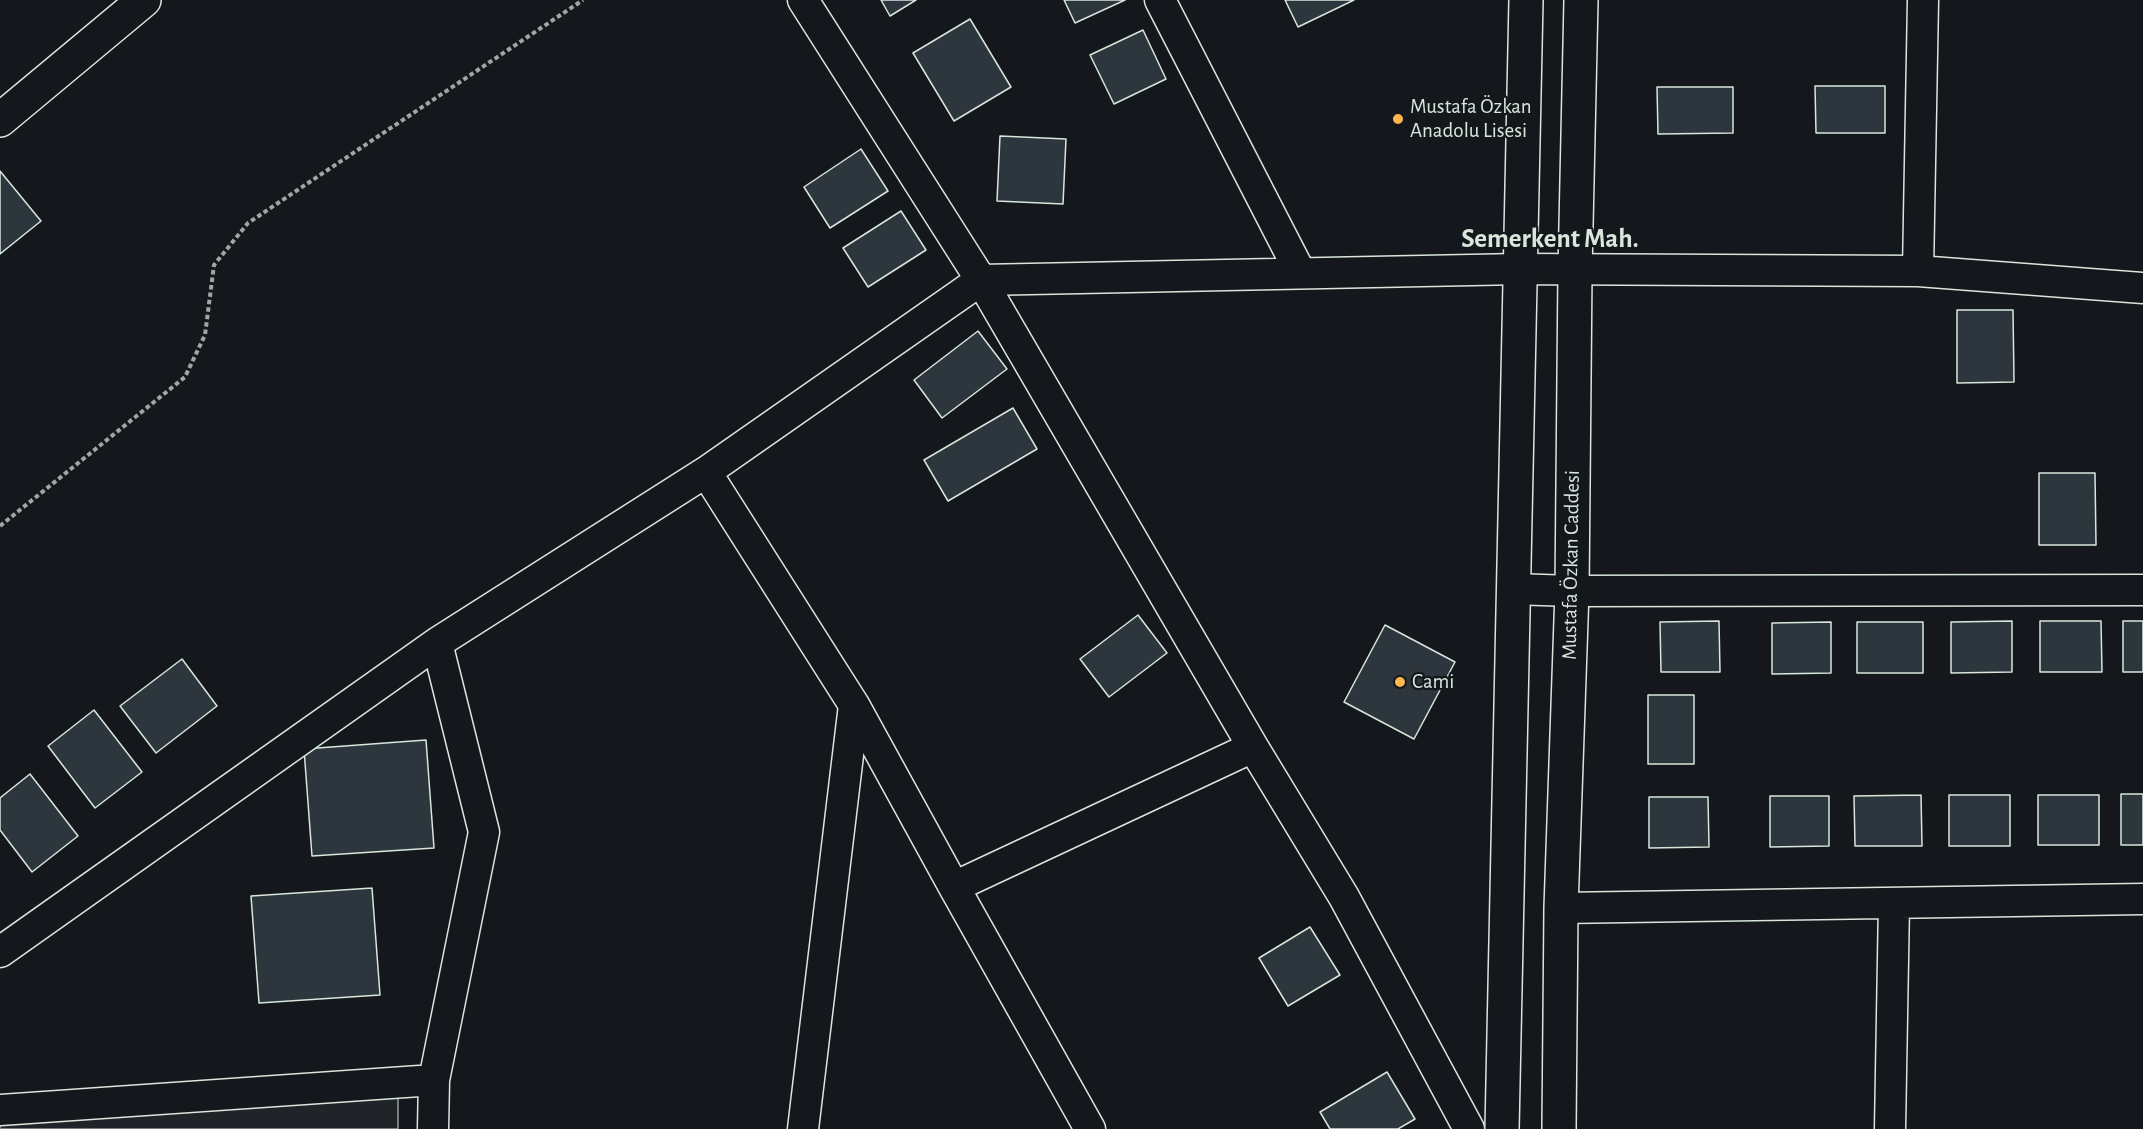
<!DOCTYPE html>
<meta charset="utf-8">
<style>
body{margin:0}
canvas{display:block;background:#14181c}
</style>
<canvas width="2143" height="1129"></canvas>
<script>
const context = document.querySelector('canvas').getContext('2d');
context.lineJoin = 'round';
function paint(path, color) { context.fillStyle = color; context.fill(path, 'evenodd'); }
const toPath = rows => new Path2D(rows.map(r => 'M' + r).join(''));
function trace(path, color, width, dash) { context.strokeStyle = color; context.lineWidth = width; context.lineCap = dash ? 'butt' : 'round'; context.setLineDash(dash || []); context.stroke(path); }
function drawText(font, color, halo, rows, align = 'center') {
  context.font = font + ' "Alegreya Sans",sans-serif'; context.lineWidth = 4.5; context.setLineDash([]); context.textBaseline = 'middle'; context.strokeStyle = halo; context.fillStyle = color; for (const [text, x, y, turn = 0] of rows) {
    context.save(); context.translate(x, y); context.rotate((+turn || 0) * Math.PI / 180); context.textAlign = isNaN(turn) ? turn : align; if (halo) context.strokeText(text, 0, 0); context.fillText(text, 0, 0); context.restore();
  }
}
const green = toPath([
 [398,1091,398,1129,0,1129,0,1119,398,1091]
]);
paint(green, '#202428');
trace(green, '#939e99', 1.5);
const building = toPath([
 [881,0,916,0,890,16,881,0],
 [1064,0,1125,0,1075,23,1064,0],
 [1285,0,1354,0,1298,27,1285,0],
 [970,19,1011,87,954,121,913,53,970,19],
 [1143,30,1166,79,1114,104,1090,55,1143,30],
 [1815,86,1885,86,1885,133,1816,133,1815,86],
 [1657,87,1733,87,1733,133,1658,134,1657,87],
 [1000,136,1066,139,1063,204,997,201,1000,136],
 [861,149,888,191,830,228,804,187,861,149],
 [0,171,41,221,0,254,0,171],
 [901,211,926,250,868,287,843,248,901,211],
 [1957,310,2013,310,2014,382,1957,383,1957,310],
 [978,331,1007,369,942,418,914,380,978,331],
 [1013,408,1037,449,948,501,924,460,1013,408],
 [2039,473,2095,473,2096,545,2039,545,2039,473],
 [1138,615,1167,653,1109,697,1080,659,1138,615],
 [1719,621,1720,672,1661,672,1660,622,1719,621],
 [2012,621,2012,672,1951,673,1951,622,2012,621],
 [2040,621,2101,621,2102,672,2040,672,2040,621],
 [2123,621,2143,621,2143,672,2123,672,2123,621],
 [1831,622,1831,673,1772,674,1772,623,1831,622],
 [1857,622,1923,622,1923,673,1857,673,1857,622],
 [1385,625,1455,662,1414,739,1344,702,1385,625],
 [182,659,217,706,156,753,120,706,182,659],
 [1648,695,1694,695,1694,764,1648,764,1648,695],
 [94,710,142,772,95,808,48,746,94,710],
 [426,740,434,848,312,856,304,749,426,740],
 [30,774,78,836,32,872,0,830,0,798,30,774],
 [2121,794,2143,794,2143,845,2121,845,2121,794],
 [1921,795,1922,846,1855,846,1854,796,1921,795],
 [1949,795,2010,795,2010,846,1949,846,1949,795],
 [2038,795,2099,795,2099,845,2038,845,2038,795],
 [1770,796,1829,796,1829,846,1770,847,1770,796],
 [1649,797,1708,797,1709,847,1649,848,1649,797],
 [372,888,380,995,259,1003,251,896,372,888],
 [1310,927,1340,975,1288,1006,1259,958,1310,927],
 [1387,1072,1415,1119,1398,1129,1330,1129,1320,1112,1387,1072]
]);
paint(building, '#2c363c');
trace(building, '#d8e6dc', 1.5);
const minor = toPath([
 [803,0,981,280,1253,747,1344,897,1469,1129],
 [1160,0,1300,272],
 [1918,271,1923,0],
 [706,472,854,705,803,1129],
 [1513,589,1572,591,2143,590],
 [854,705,954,887,1090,1129],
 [954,887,1253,747],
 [1561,908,2143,899],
 [0,952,437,643,706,472,981,280,1520,269,1918,271,2143,288],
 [0,1110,434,1080],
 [433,1129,434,1080,484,832,437,643],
 [1890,1129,1894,903]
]);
const secondary = toPath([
 [0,120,144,0],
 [1502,1129,1526,0],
 [1559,1129,1561,908,1572,591,1575,271,1581,0]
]);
trace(minor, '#d8e6dc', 33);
trace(secondary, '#d8e6dc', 36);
trace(toPath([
 [0,526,185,377,205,335,214,265,248,223,583,0]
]), '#9da8a2', 4, [4.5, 3]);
trace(minor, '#14181c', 30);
trace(secondary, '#14181c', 33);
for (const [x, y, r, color] of [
 [1398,119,6,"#ffb74d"],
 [1400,682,6,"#ffb74d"]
]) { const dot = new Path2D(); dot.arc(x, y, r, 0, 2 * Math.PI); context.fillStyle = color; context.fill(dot); trace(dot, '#14181c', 2); }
drawText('21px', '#d8e6dc', '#14181c', [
 ["Mustafa Özkan",1410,107],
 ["Anadolu Lisesi",1410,131],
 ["Cami",1412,682]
], 'left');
drawText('21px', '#d8e6dc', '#14181c', [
 ["Mustafa Özkan Caddesi",1571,565,-89]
]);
drawText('bold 27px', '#d8e6dc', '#14181c', [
 ["Semerkent Mah.",1550,239]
]);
</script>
